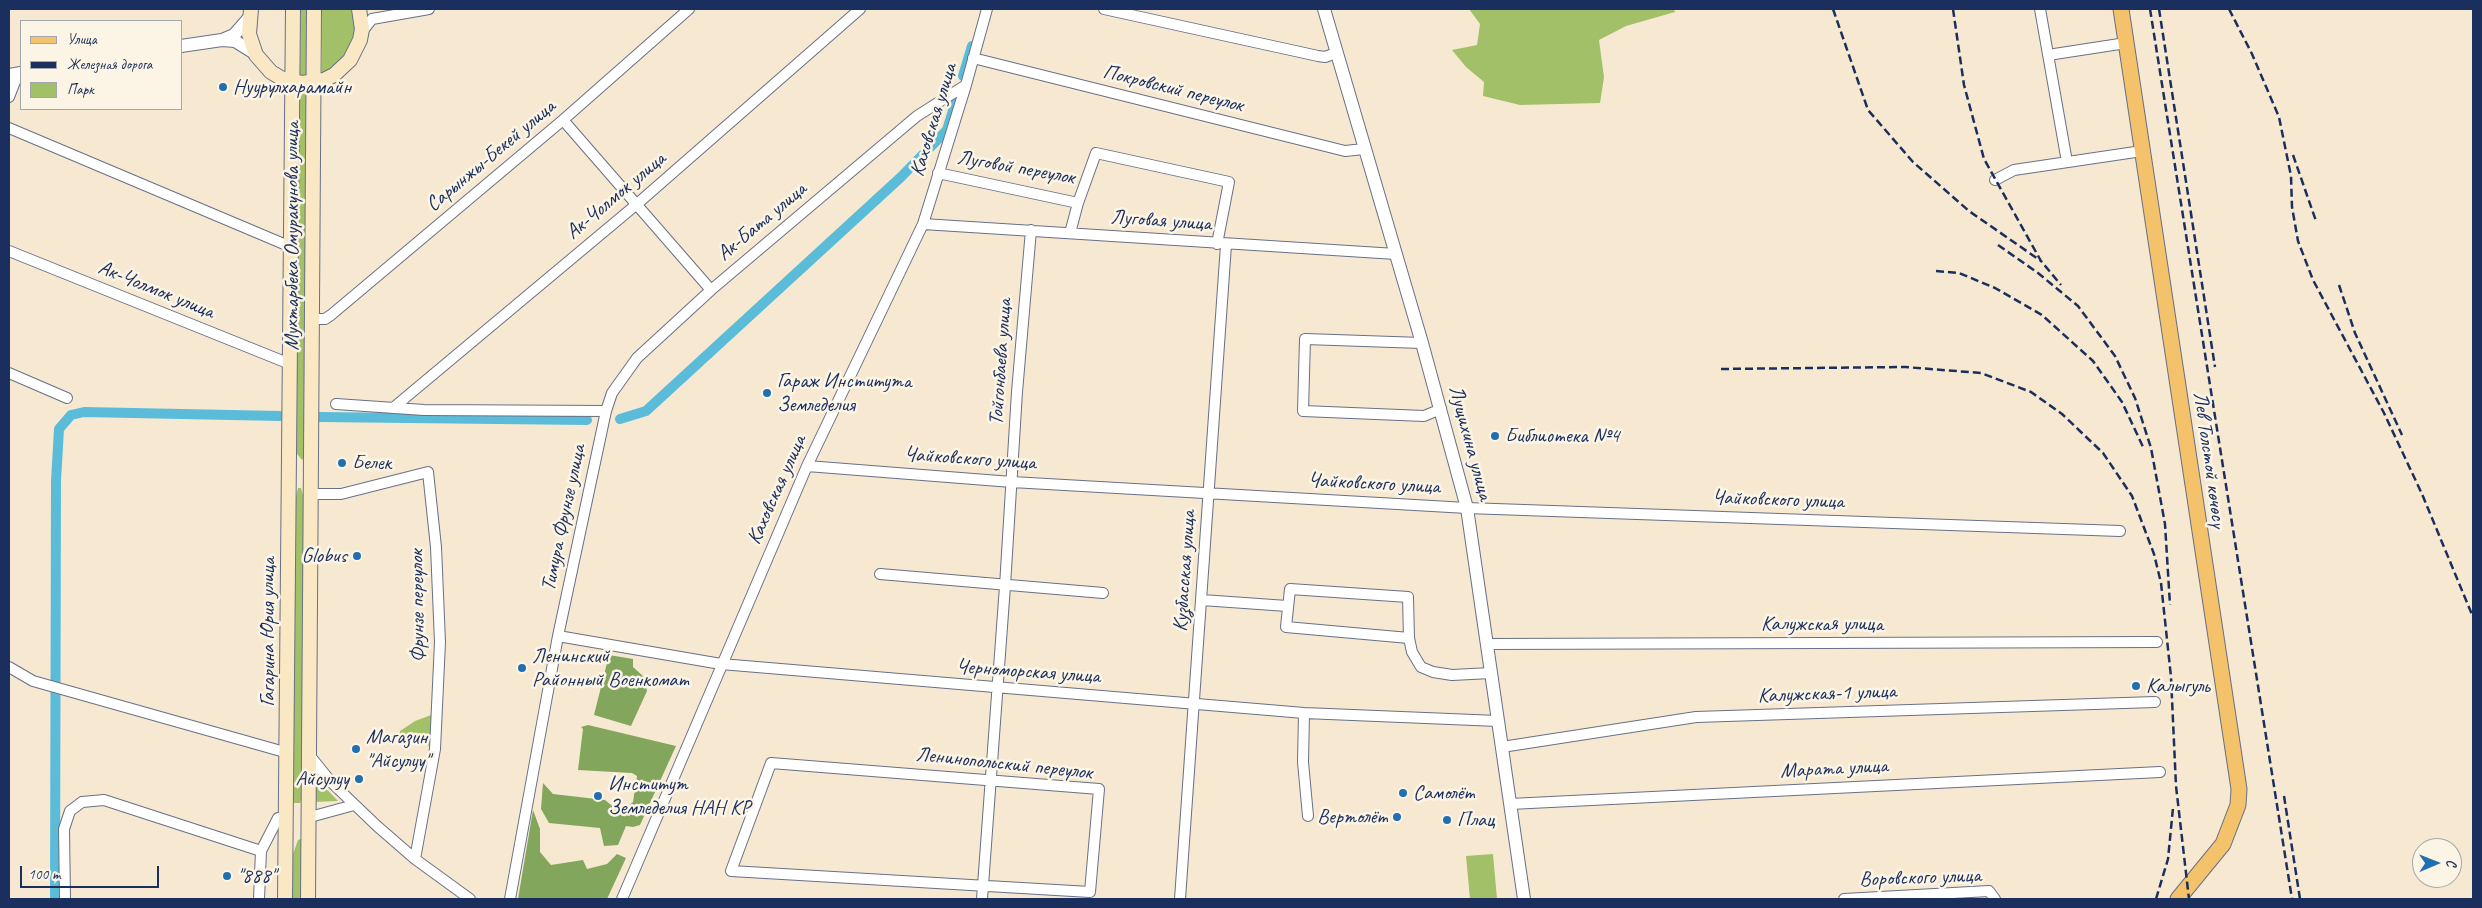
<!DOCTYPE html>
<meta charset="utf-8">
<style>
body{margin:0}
#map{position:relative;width:2482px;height:908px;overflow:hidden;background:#f7e9d1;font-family:Caveat,sans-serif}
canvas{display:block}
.frame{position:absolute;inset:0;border:10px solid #1b2f5e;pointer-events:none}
.legend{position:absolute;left:20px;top:20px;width:162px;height:90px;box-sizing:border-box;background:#fcf5e5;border:1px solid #a2a6af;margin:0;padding:6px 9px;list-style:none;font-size:15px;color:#1b2f5e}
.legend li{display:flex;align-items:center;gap:10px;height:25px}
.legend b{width:25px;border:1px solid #a2a6af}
.north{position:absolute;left:2412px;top:838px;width:50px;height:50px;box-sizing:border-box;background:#fcf5e5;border:1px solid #a2a6af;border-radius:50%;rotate:89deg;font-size:14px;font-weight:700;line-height:20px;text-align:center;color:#1b2f5e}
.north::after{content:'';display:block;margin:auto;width:18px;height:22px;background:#1f6fb2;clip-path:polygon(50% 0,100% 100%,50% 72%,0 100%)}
.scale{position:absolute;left:20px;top:866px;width:139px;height:22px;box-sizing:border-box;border:2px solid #1b2f5e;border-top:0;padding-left:6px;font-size:15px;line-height:18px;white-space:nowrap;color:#1b2f5e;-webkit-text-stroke:4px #fcf5e5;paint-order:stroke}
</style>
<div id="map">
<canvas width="2482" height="908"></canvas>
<div class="frame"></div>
<ul class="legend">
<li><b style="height:6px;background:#f3c26a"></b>Улица</li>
<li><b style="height:6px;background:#1b2f5e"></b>Железная дорога</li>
<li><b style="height:14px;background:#a2c067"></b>Парк</li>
</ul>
<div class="north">С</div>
<div class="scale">100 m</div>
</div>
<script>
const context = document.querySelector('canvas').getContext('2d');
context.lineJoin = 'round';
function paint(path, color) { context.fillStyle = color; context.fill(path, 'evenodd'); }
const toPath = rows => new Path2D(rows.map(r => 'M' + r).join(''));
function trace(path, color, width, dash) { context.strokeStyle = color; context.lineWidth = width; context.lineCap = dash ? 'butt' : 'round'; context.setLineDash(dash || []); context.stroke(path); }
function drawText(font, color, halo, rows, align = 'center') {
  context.font = font + ' Caveat,sans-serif'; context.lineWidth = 5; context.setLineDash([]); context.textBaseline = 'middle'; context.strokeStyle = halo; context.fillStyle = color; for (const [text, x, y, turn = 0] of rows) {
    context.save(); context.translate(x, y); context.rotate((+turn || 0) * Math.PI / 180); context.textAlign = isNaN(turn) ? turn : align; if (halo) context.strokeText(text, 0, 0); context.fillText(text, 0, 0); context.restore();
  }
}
paint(toPath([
 [301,9,310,9,307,76,303,77,300,74],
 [322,9,351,9,355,27,352,42,345,55,335,66,322,73],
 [1469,9,1674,9,1675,12,1626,26,1599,40,1604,77,1600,103,1520,105,1483,96,1484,82,1466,67,1452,50,1477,45,1480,24],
 [302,93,308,94,305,456,302,460,297,454,296,440,299,98],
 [298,488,301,488,303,495,303,794,300,803,294,803,291,798,294,507],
 [434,714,432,752,428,745,423,742,422,736,399,737,400,731,415,721],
 [315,777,338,801,314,802],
 [301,839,303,841,303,899,291,899,293,854,298,840],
 [1493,854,1497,899,1470,899,1466,856]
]), '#a2c067');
paint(toPath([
 [609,655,633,659,633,667,643,676,647,691,631,726,594,715],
 [588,725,676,746,640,825,633,827,626,826,618,845,604,846,600,828,549,823,541,809,543,783,553,794,605,800,617,810,627,807,633,802,637,776,632,773,578,770,583,729,581,727],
 [533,810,540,829,540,852,551,865,583,860,587,869,607,864,617,854,626,858,607,899,518,899]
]), '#81a65c');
trace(toPath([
 [963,76,972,46],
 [319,417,587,420],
 [620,419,646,411,901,177,947,130,955,104],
 [55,899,56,481,59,429,71,415,84,412,280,416]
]), '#5bbcd9', 10);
const minor = toPath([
 [1104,9,1318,56,1325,57,1336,53],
 [2040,9,2067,162],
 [361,33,372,19,429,9],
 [2048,55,2126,43],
 [973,58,1345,151,1364,149],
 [9,97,18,74],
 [563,120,711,290],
 [9,128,291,247],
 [938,173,1078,203,1096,153,1229,182,1217,244],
 [1995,180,2014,170,2142,151],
 [923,224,1396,254],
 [1070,233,1078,203],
 [9,251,290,364],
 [311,319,325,319,331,315,563,120,689,9],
 [1422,343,1305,339,1303,411,1424,416,1441,409],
 [9,373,67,398],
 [336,404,424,410,606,411,558,636,510,899],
 [393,408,637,204,860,9],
 [606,411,612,393,637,358,711,290,917,116,966,85],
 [807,466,1012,482,1467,508,2120,531],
 [310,494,341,494,428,472,436,547,440,642,435,749,415,859],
 [880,574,1103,593],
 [1202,600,1287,606],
 [558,636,721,664,1304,713,1498,721],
 [1409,638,1286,627,1290,589,1408,597,1409,638,1412,652,1421,667,1433,672,1452,675,1491,673],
 [1487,644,2157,642],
 [9,667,33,681,288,753],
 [1304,713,1303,762,1308,816],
 [1502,747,1696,717,2155,702],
 [310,756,331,782,377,826,415,859,470,899],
 [771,763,1099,789,1090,892,731,871,771,763],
 [1510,804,2160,772],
 [310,817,354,805],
 [65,899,64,829,70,811,82,802,104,800,261,851],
 [259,899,261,851,278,818,286,818],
 [622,899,807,466,923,224,966,85,987,9],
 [982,899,1005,586,1017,392,1031,230],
 [1180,899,1226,245],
 [1844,899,1989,891,1995,899]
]);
const tertiary = toPath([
 [1324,9,1422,343,1467,508,1524,899],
 [222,40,235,41,256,54],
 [181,46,222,40,234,35,249,18],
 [9,75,21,73]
]);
const secondary = toPath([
 [251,9,249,34,256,55,271,72,281,78,302,83,324,80,334,75,350,60,360,40,362,29,359,9],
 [285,899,293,9],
 [308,899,314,9]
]);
const primary = toPath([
 [2121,9,2239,789,2238,805,2223,844,2178,899]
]);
trace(minor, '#687086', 12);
trace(tertiary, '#687086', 14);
trace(secondary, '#687086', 16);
trace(primary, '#687086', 17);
trace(minor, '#fff', 10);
trace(tertiary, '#fff', 12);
trace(secondary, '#fae7c3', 14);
trace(primary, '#f3c26a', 15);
trace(toPath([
 [1833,9,1868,110,1913,162,1969,211,2041,261],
 [1953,9,1964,85,1984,159,2041,261,2061,285],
 [2150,9,2292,899],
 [2159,9,2215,367],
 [2229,9,2252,54,2279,117,2291,176,2292,207,2298,241,2313,280,2384,413,2422,494,2473,617],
 [2293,155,2316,221],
 [1998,245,2038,273,2078,306,2115,356,2135,398,2151,448,2165,524,2170,605],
 [1936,271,1959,273,1995,288,2042,315,2093,361,2122,402,2144,449],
 [2339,285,2355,333,2402,435],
 [1721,369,1905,367,1981,373,2031,392,2062,414,2103,453,2132,496,2154,554,2161,583,2171,677,2176,786,2189,899],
 [2284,796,2300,899],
 [2156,899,2168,859,2173,808]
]), '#1b2f5e', 2.5, [8, 4]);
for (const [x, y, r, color] of [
 [223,87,5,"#1f6fb2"],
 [767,393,5,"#1f6fb2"],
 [1495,436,5,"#1f6fb2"],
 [342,463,5,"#1f6fb2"],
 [357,556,5,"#1f6fb2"],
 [522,668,5,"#1f6fb2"],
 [2136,686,5,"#1f6fb2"],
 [356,749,5,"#1f6fb2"],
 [359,779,5,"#1f6fb2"],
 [1403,793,5,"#1f6fb2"],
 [598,796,5,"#1f6fb2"],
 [1397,817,5,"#1f6fb2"],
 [1447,820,5,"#1f6fb2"],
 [227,876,5,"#1f6fb2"]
]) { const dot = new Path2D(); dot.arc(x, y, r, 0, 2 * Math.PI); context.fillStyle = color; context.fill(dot); trace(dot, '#fcf5e5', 2); }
drawText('21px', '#1b2f5e', '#fcf5e5', [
 ["Нуурулхарамайн",233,87],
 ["Гараж Института",777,381],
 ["Земледелия",777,405],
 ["Библиотека №4",1505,436],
 ["Белек",352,463],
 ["Globus",347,556,"right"],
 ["Ленинский",532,656],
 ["Районный Военкомат",532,680],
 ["Калыгуль",2146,686],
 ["Магазин",366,737],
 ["\"Айсулуу\"",366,761],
 ["Айсулуу",349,779,"right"],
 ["Институт",608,784],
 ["Земледелия НАН КР",608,808],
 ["Самолёт",1413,793],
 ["Вертолёт",1387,817,"right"],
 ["Плац",1457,820],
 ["\"888\"",237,876]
], 'left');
drawText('21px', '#1b2f5e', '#fcf5e5', [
 ["Покровский переулок",1173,89,14],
 ["Каховская улица",934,120,-73],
 ["Сарынжы-Бекей улица",491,156,-40],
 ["Луговой переулок",1016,168,10],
 ["Ак-Чолмок улица",616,196,-40],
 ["Луговая улица",1161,221,4],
 ["Ак-Бата улица",762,222,-40],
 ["Мухтарбека Омуракунова улица",292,236,-90],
 ["Ак-Чолмок улица",156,290,22],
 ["Тойгонбаева улица",1001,362,-86],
 ["Лущихина улица",1470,443,75],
 ["Чайковского улица",970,459,4],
 ["Лев Толстой көчөсү",2209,460,82],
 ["Чайковского улица",1374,484,3],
 ["Каховская улица",777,490,-66],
 ["Чайковского улица",1778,500,2],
 ["Тимура Фрунзе улица",564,518,-78],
 ["Кузбасская улица",1185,571,-86],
 ["Фрунзе переулок",418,606,-91],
 ["Калужская улица",1822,624],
 ["Гагарина Юрия улица",268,632,-90],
 ["Черноморская улица",1028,672,4],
 ["Калужская-1 улица",1827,694,-2],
 ["Ленинопольский переулок",1004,764,6],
 ["Марата улица",1834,769,-3],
 ["Воровского улица",1920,878,-2]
]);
</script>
